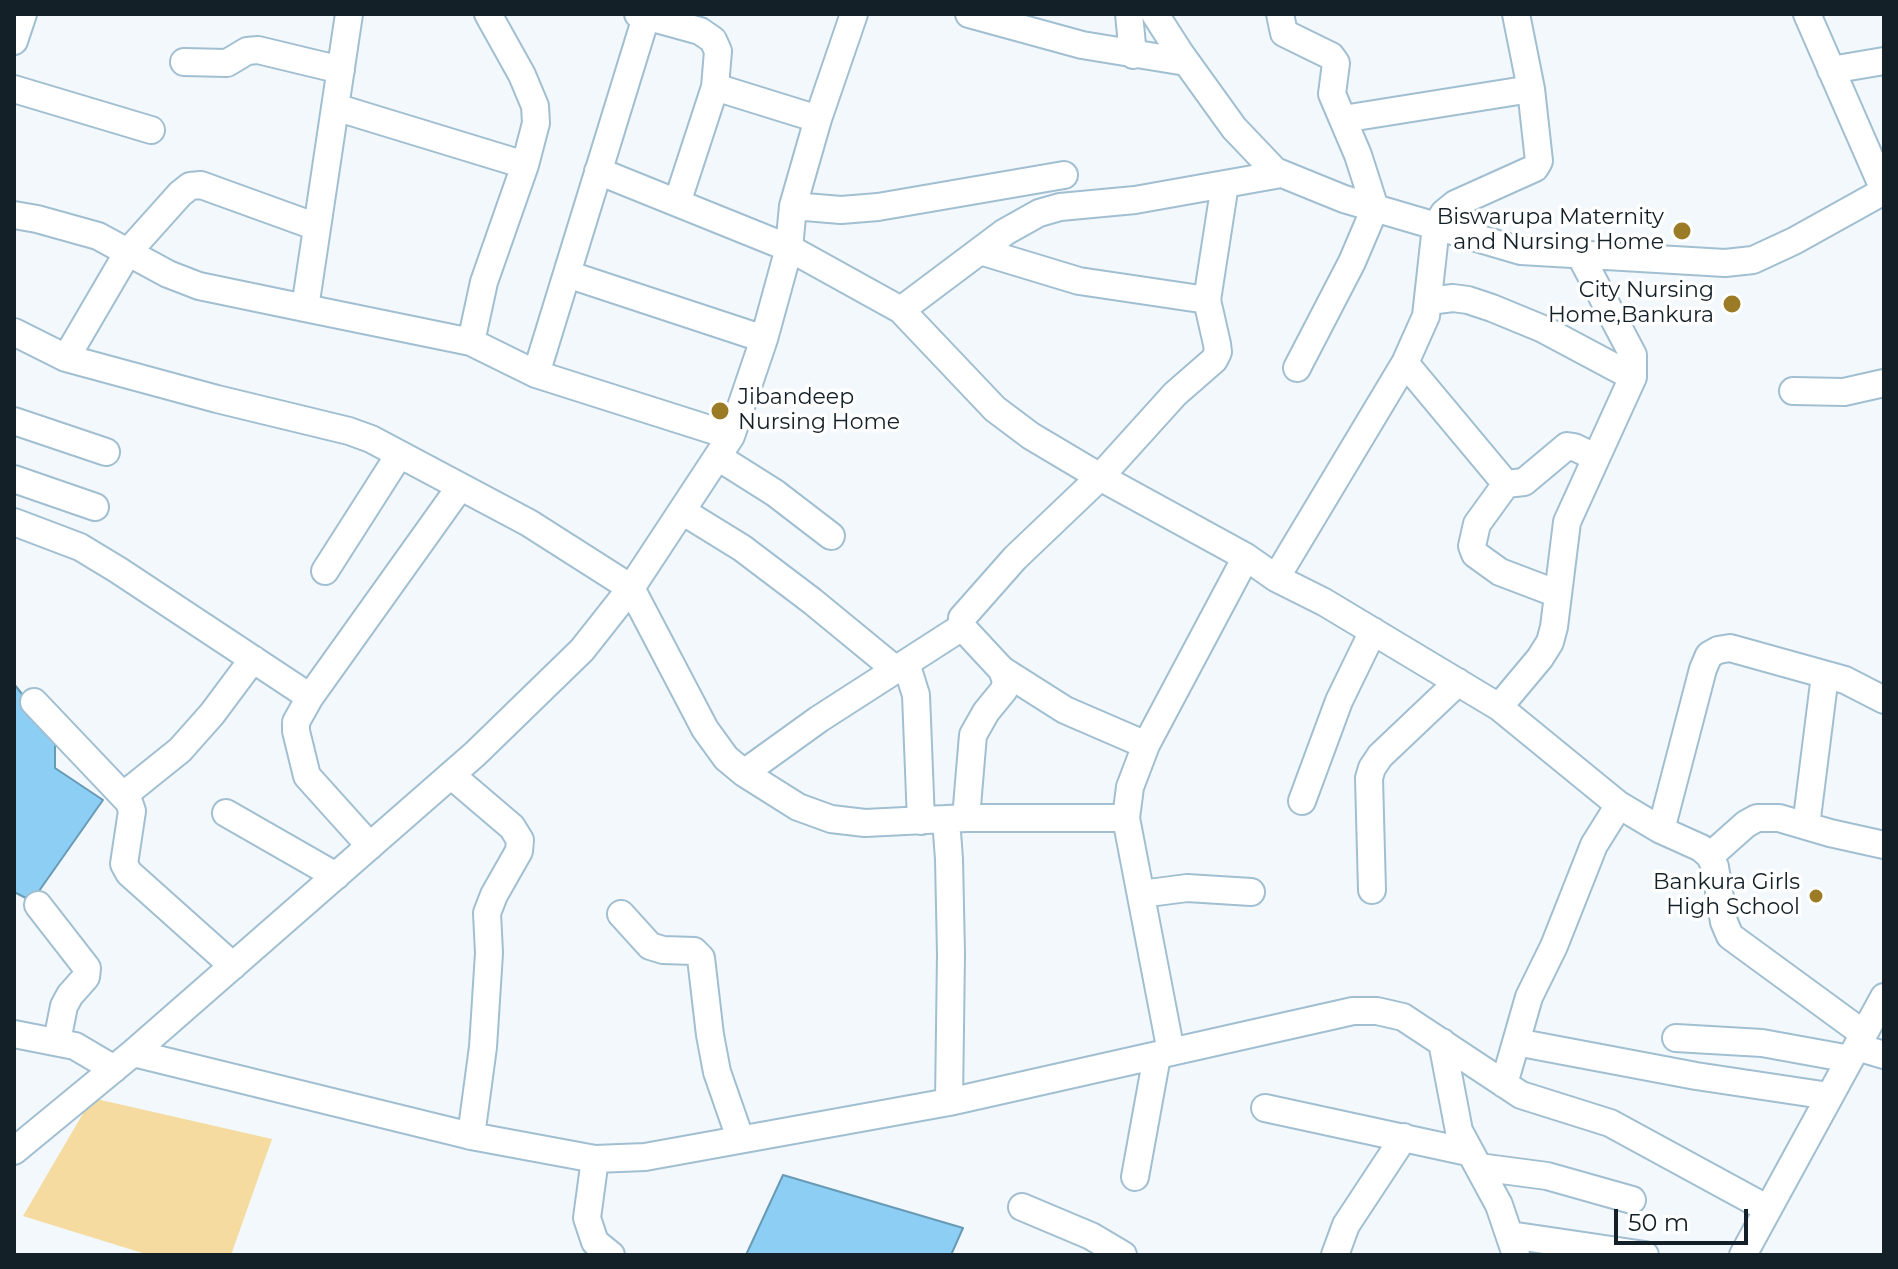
<!DOCTYPE html>
<style>
body{margin:0}
#map{position:relative;width:1898px;height:1269px;overflow:hidden;background:#f2f8fc;font-family:Montserrat,sans-serif}
canvas{display:block}
.frame{position:absolute;inset:0;border:16px solid #142027;pointer-events:none}
.scale{position:absolute;left:1614px;top:1209px;width:134px;height:36px;box-sizing:border-box;border:4px solid #142027;border-top:0;padding-left:10px;font-size:24px;line-height:28px;white-space:nowrap;color:#142027;-webkit-text-stroke:6px #fff;paint-order:stroke}
</style>
<div id="map">
<canvas width="1898" height="1269"></canvas>
<div class="frame"></div>
<div class="scale">50 m</div>
</div>
<script>
const context = document.querySelector('canvas').getContext('2d');
context.lineJoin = 'round';
function paint(path, color) { context.fillStyle = color; context.fill(path, 'evenodd'); }
const toPath = rows => new Path2D(rows.map(r => 'M' + r).join(''));
function trace(path, color, width, dash) { context.strokeStyle = color; context.lineWidth = width; context.lineCap = dash ? 'butt' : 'round'; context.setLineDash(dash || []); context.stroke(path); }
function drawText(font, color, halo, rows, align = 'center') {
  context.font = font + ' Montserrat,sans-serif'; context.lineWidth = 7; context.setLineDash([]); context.textBaseline = 'middle'; context.strokeStyle = halo; context.fillStyle = color; for (const [text, x, y, turn = 0] of rows) {
    context.save(); context.translate(x, y); context.rotate((+turn || 0) * Math.PI / 180); context.textAlign = isNaN(turn) ? turn : align; if (halo) context.strokeText(text, 0, 0); context.fillText(text, 0, 0); context.restore();
  }
}
paint(toPath([
 [92,1098,272,1139,231,1255,149,1255,23,1216]
]), '#f5db9f');
const water = toPath([
 [14,684,55,735,55,768,103,800,32,901,14,892,14,684],
 [783,1175,963,1228,951,1255,746,1255,783,1175]
]);
paint(water, '#8ccef4');
trace(water, '#689ab6', 2);
const minor = toPath([
 [349,14,305,308,471,342,536,374,731,436],
 [638,14,700,31,713,40,718,51,715,87,677,203],
 [969,14,1082,45,1186,62],
 [1129,14,1133,55],
 [1155,14,1180,53,1234,128,1275,171,1344,199,1521,251,1725,263,1753,260,1794,241,1884,191],
 [1280,14,1284,33,1331,56,1336,63,1332,94,1358,155,1375,208,1352,262,1297,368],
 [1807,14,1884,190],
 [14,41,23,14],
 [184,62,227,63,247,51,258,50,341,70],
 [1831,70,1884,61],
 [715,87,818,119],
 [14,89,151,130],
 [335,107,525,165],
 [1343,119,1531,89],
 [598,171,789,248,901,310,995,409,1031,436,1100,477,1246,557,1276,578,1324,602,1499,707,1619,805,1661,830,1701,848,1710,856,1715,867,1724,922,1730,936,1864,1034],
 [793,206,841,210,878,207,1064,175],
 [14,215,37,219,98,236,168,274,199,286,305,308],
 [980,251,1079,281,1207,300],
 [567,274,764,339],
 [1429,301,1453,298,1468,300,1492,308,1543,329,1633,377],
 [901,310,1005,232,1039,213,1060,207,1135,200,1281,174],
 [14,332,66,358,217,399,349,431,371,439,529,523,631,588,705,729,726,758,744,773,798,807,831,819,865,823,966,818,1126,818],
 [471,342,484,282,525,165,536,123,535,106,522,75,488,14],
 [66,358,128,252,180,194,190,186,201,185,317,227],
 [1405,363,1506,484,1524,482,1567,446,1574,447,1595,457],
 [536,374,646,17],
 [1793,391,1844,392,1884,383],
 [14,421,106,452],
 [718,457,775,493,831,536],
 [14,479,95,507],
 [1506,484,1477,524,1472,546,1475,554,1500,572,1558,594],
 [682,511,742,548,812,601,896,670],
 [14,522,80,547,118,570,310,697],
 [325,571,399,455],
 [1276,578,1405,363,1426,316,1436,226,1444,213,1455,204,1535,168,1539,161,1531,89,1516,14],
 [906,663,916,695,921,821],
 [1002,670,1065,710,1146,745],
 [34,702,129,802,132,811,124,864,129,873,233,966],
 [1499,707,1540,658,1550,642,1554,627,1567,522,1633,377,1633,355,1580,255],
 [744,773,819,719,962,627],
 [451,775,512,827,520,840,519,851,494,895,487,913,489,953,483,1047,471,1136],
 [124,795,180,750,212,714,253,659],
 [1302,801,1339,701,1373,631],
 [226,813,336,876],
 [966,818,973,735,986,712,1004,690,1006,681,1002,670,962,627,962,618,1015,558,1100,477,1175,394,1214,360,1218,352,1217,344,1207,300,1225,184],
 [946,819,949,859,951,954,949,1102],
 [1806,826,1825,675],
 [1661,830,1703,669,1709,655,1718,650,1730,648,1845,680,1884,700],
 [370,846,307,776,296,731,296,722,310,697,460,487],
 [1710,856,1746,824,1757,818,1779,818,1830,833,1884,845],
 [1372,890,1369,778,1372,768,1380,756,1458,682],
 [1141,894,1187,888,1251,892],
 [38,905,87,968,86,977,70,995,64,1006,57,1041],
 [621,914,650,946,663,950,694,951,701,958,710,1035,717,1072,740,1138],
 [14,1034,75,1046,114,1069],
 [1676,1038,1762,1043,1850,1059],
 [1442,1042,1459,1131,1499,1205,1516,1255],
 [1516,1042,1696,1076,1829,1096],
 [1857,1047,1884,1055],
 [1171,1052,1126,818,1130,787,1146,745,1246,557],
 [133,1053,471,1136,595,1159,645,1157,949,1102,1353,1011,1377,1011,1403,1017,1521,1095,1610,1123,1768,1209],
 [1504,1084,1529,997,1554,946,1594,845,1619,805],
 [1265,1108,1468,1152],
 [14,1151,133,1053,475,754,582,650,631,588,731,436,764,339,789,248,793,206,818,119,854,14],
 [595,1159,587,1218,595,1242,611,1255],
 [1479,1167,1547,1176,1632,1200],
 [1135,1177,1157,1056],
 [1022,1207,1091,1236,1123,1255],
 [1510,1235,1645,1255],
 [1335,1255,1346,1225,1404,1137],
 [1743,1255,1884,997]
]);
trace(minor, '#a1bfd1', 30);
trace(minor, '#fff', 26);
for (const [x, y, r, color] of [
 [1682,231,10,"#9c7b26"],
 [1732,304,10,"#9c7b26"],
 [720,411,10,"#9c7b26"],
 [1816,896,8,"#9c7b26"]
]) { const dot = new Path2D(); dot.arc(x, y, r, 0, 2 * Math.PI); context.fillStyle = color; context.fill(dot); trace(dot, '#fff', 3); }
drawText('22px', '#142027', '#fff', [
 ["Biswarupa Maternity",1664,218],
 ["and Nursing Home",1664,243],
 ["City Nursing",1714,291],
 ["Home,Bankura",1714,316],
 ["Jibandeep",738,398,"left"],
 ["Nursing Home",738,423,"left"],
 ["Bankura Girls",1800,883],
 ["High School",1800,908]
], 'right');
</script>
